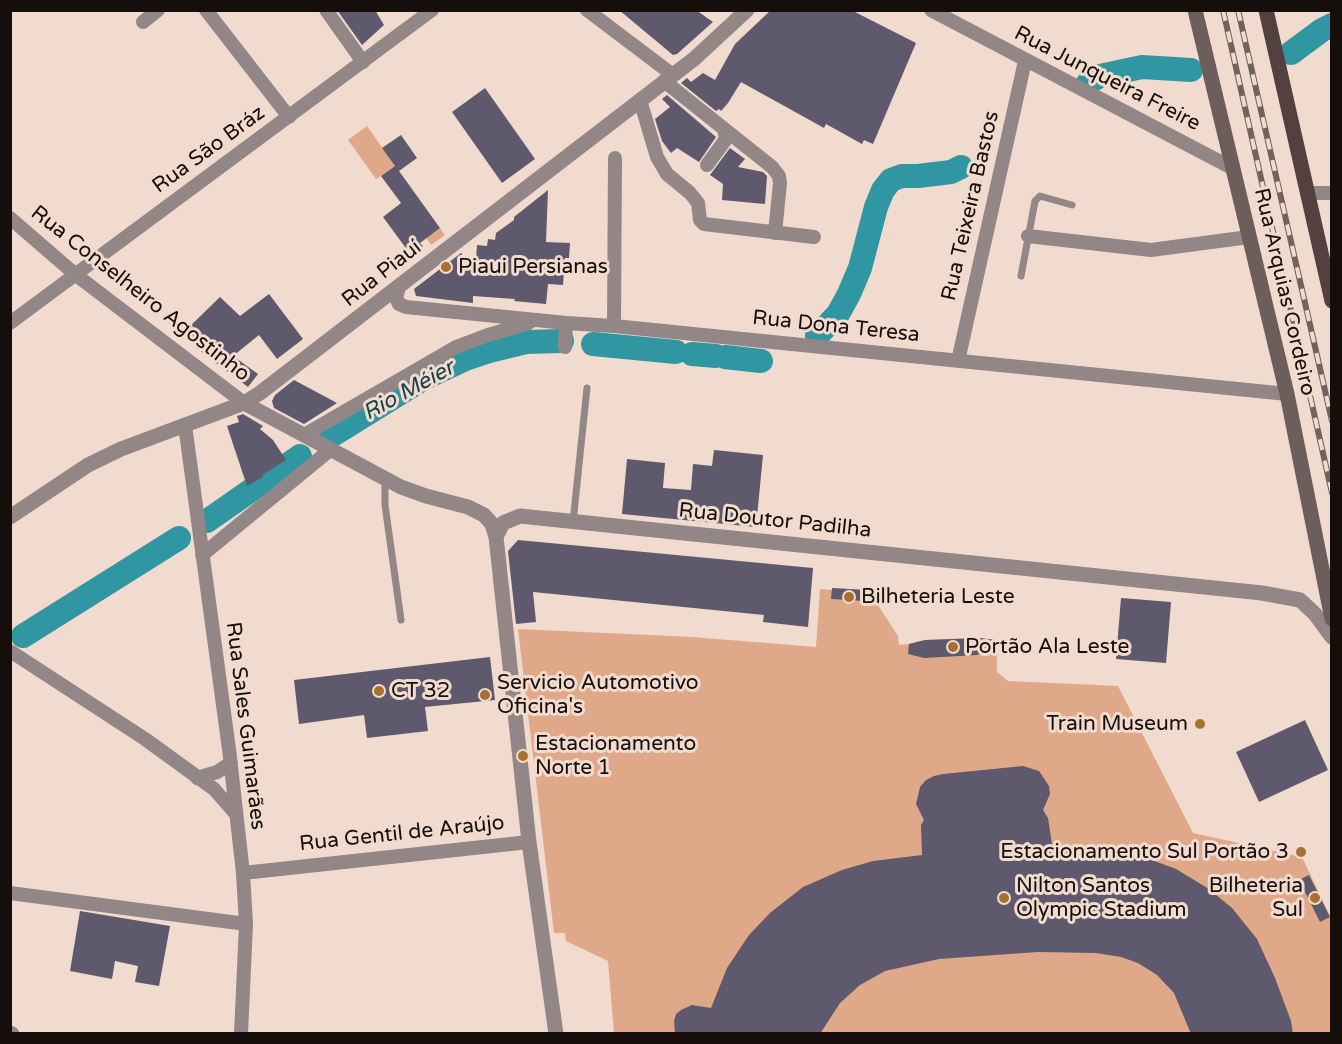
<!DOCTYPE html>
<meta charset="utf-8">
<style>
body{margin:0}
#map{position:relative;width:1342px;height:1044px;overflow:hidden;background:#f1dace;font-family:"Varela Round",sans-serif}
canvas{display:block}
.frame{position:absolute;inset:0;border:12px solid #150e0a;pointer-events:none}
</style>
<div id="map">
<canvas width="1342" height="1044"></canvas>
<div class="frame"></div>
</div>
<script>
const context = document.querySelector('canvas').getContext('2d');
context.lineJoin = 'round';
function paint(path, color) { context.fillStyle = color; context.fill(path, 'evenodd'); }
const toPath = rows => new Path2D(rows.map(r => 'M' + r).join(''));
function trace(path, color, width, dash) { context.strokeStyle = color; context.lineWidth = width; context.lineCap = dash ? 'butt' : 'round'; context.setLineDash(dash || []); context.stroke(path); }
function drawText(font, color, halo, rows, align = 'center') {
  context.font = font + ' "Varela Round",sans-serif'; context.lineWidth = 6; context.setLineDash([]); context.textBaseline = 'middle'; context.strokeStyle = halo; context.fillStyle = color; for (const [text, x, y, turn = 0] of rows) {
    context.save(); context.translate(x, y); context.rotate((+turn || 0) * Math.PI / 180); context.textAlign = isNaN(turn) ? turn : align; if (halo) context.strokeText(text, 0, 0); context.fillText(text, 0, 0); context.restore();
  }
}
paint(toPath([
 [367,126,395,166,376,179,348,140],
 [440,228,445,235,431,245,426,238],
 [832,588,866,590,866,594,872,596,898,636,899,645,909,644,925,640,979,638,997,640,997,672,1008,681,1118,686,1193,833,1302,857,1331,918,1331,1033,609,1033,614,1033,608,961,566,941,565,933,554,933,518,629,692,637,816,647,820,589,832,590]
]), '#dfa888');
trace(toPath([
 [1291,53,1322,30,1332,25],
 [1088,83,1100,76,1142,67,1191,70],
 [817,336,838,314,849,294,860,268,876,207,883,190,891,180,902,176,918,176,951,172,961,167],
 [593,344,676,352],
 [692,354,716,356],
 [725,357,761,361],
 [331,436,423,379,468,358,489,351,526,342,562,341],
 [207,521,300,456],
 [23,636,179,538]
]), '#3097a2', 24);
paint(toPath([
 [337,10,375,10,384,25,362,45],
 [619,10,696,10,713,22,677,54,673,55],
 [771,10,851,10,916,43,873,144,864,140,862,144,826,124,824,128,741,82,728,103,721,111,719,109,716,111,681,83,687,78,691,82,703,73,715,80,735,44],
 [485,88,535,159,502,183,452,112],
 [667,95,716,137,699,162,677,148,671,153,662,141,655,119,670,107,662,99],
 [401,135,417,158,399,171,440,228,420,243,423,246,411,255,383,217,401,203,381,176,395,166,382,148],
 [730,148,745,159,738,167,763,172,767,176,765,204,722,200,723,184,710,175],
 [548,190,546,242,570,243,569,258,565,258,563,285,548,284,546,304,514,301,515,299,473,296,473,303,416,296,414,289,461,253,475,273,477,245,487,246,488,239,495,240,496,233,514,220,514,217],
 [269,294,303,339,277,359,259,335,233,356,258,374,248,387,204,354,198,348,200,347,183,333,220,297,240,316],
 [294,380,337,403,304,424,274,408,272,401,275,395],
 [243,414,263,426,260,429,273,440,286,460,262,475,263,477,247,486,227,426,239,422,237,416],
 [714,450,763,455,756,527,622,514,627,459,665,463,663,488,691,490,693,464,712,466],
 [518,540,813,568,808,627,763,622,764,615,533,592,536,622,516,624,508,551],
 [832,588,866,590,865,601,831,599],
 [1121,598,1171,602,1166,663,1116,659],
 [979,638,997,640,997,649,977,655,924,658,908,654,909,644,925,640],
 [490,657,495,700,425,707,428,731,367,738,364,715,299,724,294,680],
 [1305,720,1328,770,1259,802,1236,752],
 [1023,766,1039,771,1049,786,1050,794,1043,810,1048,818,1052,844,1105,849,1141,856,1176,869,1209,889,1232,908,1257,939,1275,978,1291,1021,1293,1034,1191,1034,1174,993,1157,975,1138,963,1121,957,1096,953,1038,952,939,959,885,971,860,985,840,1003,820,1034,675,1034,674,1021,676,1014,681,1010,692,1005,711,1008,727,968,749,935,770,913,803,887,842,870,873,861,922,855,921,825,924,820,916,804,920,787,926,780,934,776,943,774],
 [1309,875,1330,917,1320,922,1299,880],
 [80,911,170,926,159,986,135,982,138,966,115,961,112,979,70,971]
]), '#5e596c');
trace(toPath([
 [1021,276,1035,201,1040,196,1072,205],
 [385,480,385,505,401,620],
 [573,522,587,388]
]), '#928786', 7);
trace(toPath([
 [206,10,289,117],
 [326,10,363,62],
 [587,10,673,75],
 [931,10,1232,168],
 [143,22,158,10],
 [664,81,772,167,779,176,780,183,775,233],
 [640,100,657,157,667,174,690,193,698,203,700,220,704,224,814,237],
 [707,165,726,139,724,129],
 [1309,193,1332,193],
 [10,218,76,275,244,403],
 [1028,236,1151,250,1249,237],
 [399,287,396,298,399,304,406,307,566,323,614,326,1287,394],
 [10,323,432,10],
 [614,326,615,158],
 [565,347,566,323],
 [958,361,1025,61],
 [185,425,229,749,243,873,246,924,241,1034],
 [304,435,456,347,488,335,529,323],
 [202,555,330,450],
 [10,651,145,739,214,789,235,813],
 [197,778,217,772,231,763],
 [243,873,529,842],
 [10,893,246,924]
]), '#928786', 14);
trace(toPath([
 [244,403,401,487,426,496,468,507,484,515,492,524,496,537,529,842,556,1034],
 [10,517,88,465,121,449,244,403,260,393,694,59,747,10],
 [496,537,503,523,520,516,1262,593,1300,600,1315,614,1332,637],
 [10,1033,12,1034]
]), '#928786', 15);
trace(toPath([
 [1195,10,1287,394,1332,619]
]), '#6d5e5c', 15);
trace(toPath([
 [1266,10,1332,301]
]), '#53413f', 15);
const rail = toPath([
 [1223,10,1332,493],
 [1238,10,1332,421]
]);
trace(rail, '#71635c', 6);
trace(rail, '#f1dace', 4, [11]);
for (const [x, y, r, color] of [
 [446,267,6,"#a8702e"],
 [849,597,6,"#a8702e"],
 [953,647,6,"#a8702e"],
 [379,691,6,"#a8702e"],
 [485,695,6,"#a8702e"],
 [1200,724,6,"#a8702e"],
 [523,756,6,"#a8702e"],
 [1301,852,6,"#a8702e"],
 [1004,898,6,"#a8702e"],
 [1315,898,6,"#a8702e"]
]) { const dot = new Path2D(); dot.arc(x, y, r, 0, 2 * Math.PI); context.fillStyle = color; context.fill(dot); trace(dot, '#f1dace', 2); }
drawText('21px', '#150e0a', '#f1dace', [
 ["Rua Junqueira Freire",1107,79,27],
 ["Rua São Bráz",209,150,-36],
 ["Rua Teixeira Bastos",971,206,-77],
 ["Rua Piauí",382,274,-38],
 ["Rua Arquias Cordeiro",1284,292,77],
 ["Rua Conselheiro Agostinho",140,294,38],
 ["Rua Dona Teresa",836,327,6],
 ["Rua Doutor Padilha",775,521,6],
 ["Rua Sales Guimarães",245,726,83],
 ["Rua Gentil de Araújo",402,834,-6]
]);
drawText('21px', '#150e0a', '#f1dace', [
 ["Piaui Persianas",458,267],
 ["Bilheteria Leste",861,597],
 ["Portão Ala Leste",965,647],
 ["Servicio Automotivo",497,683],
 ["Oficina's",497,707],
 ["CT 32",391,691],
 ["Train Museum",1188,724,"right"],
 ["Estacionamento",535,744],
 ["Norte 1",535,768],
 ["Estacionamento Sul Portão 3",1289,852,"right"],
 ["Nilton Santos",1016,886],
 ["Olympic Stadium",1016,910],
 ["Bilheteria",1303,886,"right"],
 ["Sul",1303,910,"right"]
], 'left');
drawText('italic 22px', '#134146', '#f1dace', [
 ["Rio Méier",409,391,-29]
]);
</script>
